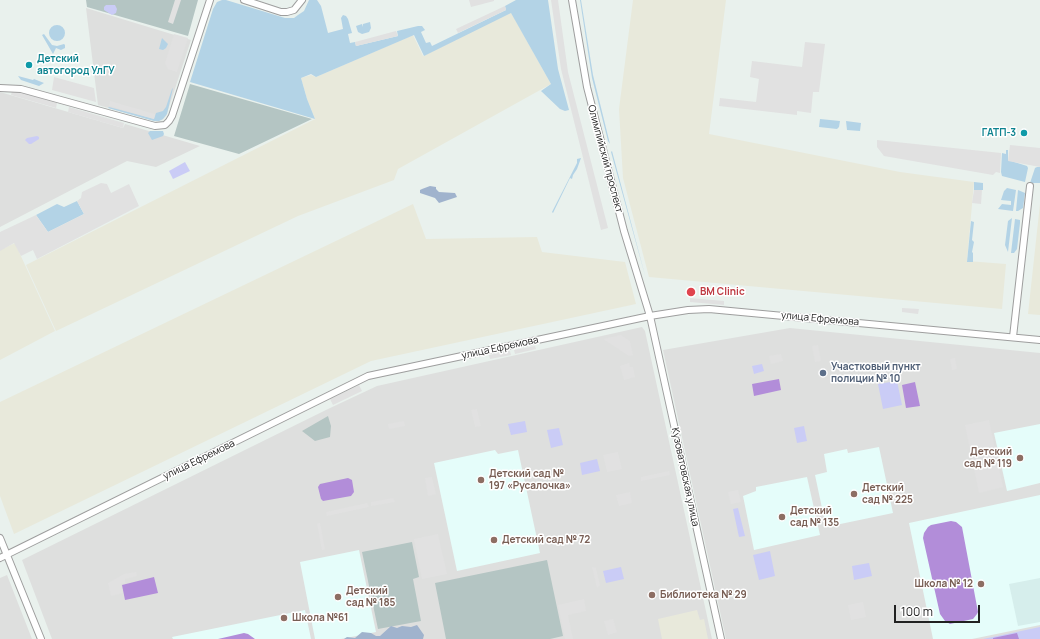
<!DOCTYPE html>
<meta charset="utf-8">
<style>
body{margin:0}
#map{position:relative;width:1040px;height:639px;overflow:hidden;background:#e9f1ed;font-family:Manrope,sans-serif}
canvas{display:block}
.scale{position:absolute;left:894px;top:605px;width:86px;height:18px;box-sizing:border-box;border:2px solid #212121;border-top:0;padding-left:5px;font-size:12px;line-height:14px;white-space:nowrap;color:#212121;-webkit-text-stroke:3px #fff;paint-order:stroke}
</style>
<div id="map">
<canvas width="1040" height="639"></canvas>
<div class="scale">100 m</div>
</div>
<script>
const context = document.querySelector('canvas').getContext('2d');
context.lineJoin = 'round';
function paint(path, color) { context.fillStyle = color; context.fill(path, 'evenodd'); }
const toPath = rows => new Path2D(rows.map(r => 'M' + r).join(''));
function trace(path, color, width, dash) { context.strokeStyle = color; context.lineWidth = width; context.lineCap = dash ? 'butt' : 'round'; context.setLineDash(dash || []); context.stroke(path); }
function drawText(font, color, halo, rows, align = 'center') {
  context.font = font + ' Manrope,sans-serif'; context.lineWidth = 3; context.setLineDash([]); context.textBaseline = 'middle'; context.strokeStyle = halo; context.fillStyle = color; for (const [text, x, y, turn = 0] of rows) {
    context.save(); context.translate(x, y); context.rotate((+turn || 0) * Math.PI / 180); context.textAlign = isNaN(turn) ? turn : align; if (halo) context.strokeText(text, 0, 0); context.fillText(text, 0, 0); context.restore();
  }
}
paint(toPath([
 [86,8,191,40,166,116,162,120,155,121,98,105],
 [0,92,123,128,125,124,200,146,156,167,127,161,0,227],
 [642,327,645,331,712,639,52,639,22,560,328,409,377,386],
 [790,328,1040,353,1040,639,726,639,663,350],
 [7,575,32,639,0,639,0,578]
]), '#dedfde');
paint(toPath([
 [633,0,726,0,709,134,900,172,974,182,967,261,1006,264,1002,309,649,277,623,178,619,109],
 [511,12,551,84,398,169,394,180,298,216,56,331,26,265,315,119,307,99,301,78,311,75,316,77,413,35,423,56],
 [413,204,426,239,537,237,542,252,625,262,636,304,371,361,14,534,0,496,0,402],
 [1040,204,1040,315,1028,314],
 [15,243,55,331,0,360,0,250],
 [697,610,700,620,704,619,708,639,662,639,658,619]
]), '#e8e9db');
paint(toPath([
 [1040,424,1040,483,1007,491,994,433],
 [879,447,893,513,826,527,815,475,827,472,824,454,847,449,848,453],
 [495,450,498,454,518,450,540,553,457,571,434,463],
 [807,477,820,535,754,550,743,496,756,491,756,487],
 [1040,495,1040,625,972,639,933,639,909,523],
 [359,550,376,632,341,639,315,639,300,562],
 [305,610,311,639,173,639,172,637]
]), '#e5fdfa');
paint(toPath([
 [86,0,198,0,188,36,87,7],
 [190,84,312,119,239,154,174,136],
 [328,416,331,426,330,437,315,441,302,431],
 [412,542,419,577,413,579,421,621,378,629,362,552],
 [547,560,563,636,550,639,446,639,435,583]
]), '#b4c5c3');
paint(toPath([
 [1040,578,1040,622,1018,626,1009,584]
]), '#d6eeec');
paint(toPath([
 [222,0,226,0,285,18,294,18,298,15,304,11,309,0,317,0,321,6,328,33,343,29,341,18,343,15,346,16,348,19,352,33,348,34,350,43,355,42,356,46,398,36,397,31,418,26,422,26,425,30,421,32,426,43,430,42,432,46,506,10,505,6,516,0,548,0,558,69,569,110,565,111,560,109,541,91,551,84,511,13,424,56,414,35,316,77,311,74,301,78,307,99,315,119,190,82,213,9,217,2],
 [580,0,581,0,593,75,610,144,608,141,592,78],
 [370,22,371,28,369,32,362,34,358,32,356,26,362,24,363,27,363,24],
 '49 33a8 8 0 1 1 16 0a8 8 0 1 1-16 0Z',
 [44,34,52,45,57,46,64,44,65,45,65,48,61,50,56,48,53,54,42,35],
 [162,38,168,44,166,48,163,50,159,49],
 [18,76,33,80,34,79,44,83,39,86,21,80],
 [173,88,167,114,163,119,159,121,154,121,108,108,109,107,154,119,156,113,163,111,166,107,172,89],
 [820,119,840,121,839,127,837,129,819,127],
 [846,121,861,123,860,131,847,130],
 [150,131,163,131,164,134,163,136,152,140,148,133],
 [1006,150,1008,150,1008,160,1027,166,1028,168,1025,182,1002,176,1001,172,1002,153,1006,154],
 [612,151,646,279,611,152],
 [581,158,577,169,573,175,572,179,570,178,553,213,552,212,577,163,577,159],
 [1037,167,1040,167,1040,183,1030,183,1035,168],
 [974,182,983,183,983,190,974,190],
 [1007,188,1016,190,1013,211,998,209,1002,204,1011,205,1011,201,1001,200,1004,191],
 [1018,190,1025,193,1023,208,1018,211,1016,211],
 [77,201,84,214,48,232,36,215,57,204,64,207],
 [1012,218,1008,252,1005,245,1008,221],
 [1015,219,1020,220,1020,223,1017,249,1014,253,1011,253],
 [971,221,974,222,972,240,974,242,972,252,973,253,973,262,967,262]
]), '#b3d3e6');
paint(toPath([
 [430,186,436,187,436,189,439,192,455,193,457,197,439,203,435,198,420,193,420,190,422,189],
 [417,625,424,635,423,639,344,639,347,637,355,638,362,632,371,633,376,636,380,636,391,626,397,628,402,626,411,627]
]), '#a0b3cd');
paint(toPath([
 [106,5,115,5,117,9,116,13,112,15,104,10,104,7],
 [37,136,39,137,39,139,31,144,29,144,25,140,27,138],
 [185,162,190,171,173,179,169,171],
 [762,364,764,371,754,374,752,366],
 [897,381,902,405,883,409,878,384],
 [525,421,527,432,511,435,508,424],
 [804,426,807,441,797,443,794,428],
 [559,428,563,445,551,448,547,430],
 [597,459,600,471,582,475,580,463],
 [738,508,745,536,739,537,733,509],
 [770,551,775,576,759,580,753,555],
 [869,563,872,576,854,580,852,566],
 [621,567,624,579,606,583,603,571],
 [1040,627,1040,639,983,639]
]), '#caccf6');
paint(toPath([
 [779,379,781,390,754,396,752,384],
 [915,382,920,406,906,408,902,385],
 [348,478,352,480,354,492,351,496,323,501,321,499,318,487,320,484],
 [951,521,956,522,962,527,978,612,977,614,973,619,950,624,945,621,940,614,923,538,924,533,928,527,931,525],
 [154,577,158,593,125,600,122,585],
 [244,633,248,634,255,639,218,639],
 [1017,633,1019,639,993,639,993,638]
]), '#b28dd9');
paint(toPath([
 [175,0,181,0,173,24,168,22],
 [469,0,494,0,494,1,471,7],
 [551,0,558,0,568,72,608,228,601,230,561,69],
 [505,6,506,10,458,33,456,29],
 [396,31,398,36,356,46,355,42],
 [174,34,188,38,177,72,168,69,165,63],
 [805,42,825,44,819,92,813,92,811,113,797,111,797,115,719,106,720,98,756,102,759,79,750,77,752,61,802,67],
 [54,77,94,88,96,102,52,90],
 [12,91,20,92,57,103,56,108,11,95],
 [110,101,155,114,154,119,109,106],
 [69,107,124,123,123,128,68,112],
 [877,140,1001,153,1000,173,996,172,993,175,884,156,877,147],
 [1010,145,1040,148,1040,167,1008,161],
 [101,183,107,184,111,193,129,184,139,206,37,259,33,250,21,256,14,243,0,251,0,232,36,215,48,232,84,214,77,201,81,198,82,192],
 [974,190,982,190,981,204,972,203],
 [690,298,724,301,724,305,690,302],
 [902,308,919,309,918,314,902,312],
 [621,335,630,341,633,355,629,356,603,339],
 [818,345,821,361,815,362,812,346],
 [535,346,536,349,515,354,514,350],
 [510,351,511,355,490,359,489,355],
 [781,354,783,361,771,364,769,356],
 [955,358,957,369,952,370,950,359],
 [629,363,630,367,633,367,635,377,624,380,620,366],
 [359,385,362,391,333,405,330,399],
 [477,409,481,426,475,427,471,410],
 [989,420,1003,487,979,493,965,425],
 [404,421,405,426,389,429,388,424],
 [618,452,622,469,607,472,603,455],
 [669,471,670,475,641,481,641,477],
 [432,477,436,494,428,496,425,478],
 [738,490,741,502,731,504,728,492],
 [630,492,632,503,619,506,616,495],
 [393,498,395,502,371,506,371,502],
 [367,503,369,507,327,516,326,512],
 [320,523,325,549,322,550,317,524],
 [438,534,447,574,422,579,414,539],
 [592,567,596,568,600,585,597,588],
 [136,572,137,576,125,579,125,583,121,584,123,593,111,596,108,583,124,574],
 [584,599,586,611,568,615,573,639,565,639,558,605],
 [863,602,866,617,851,620,848,605],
 [613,619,617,632,608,635,604,621]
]), '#e1e1e1');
const minor = toPath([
 [244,0,281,12,287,12,294,10,302,0],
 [572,0,587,87,624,231,650,316,721,639],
 [0,88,21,89,155,126,165,125,169,121,172,116,210,0],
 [1013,337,1030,186],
 [0,538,41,639],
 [0,558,368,376,650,316,688,310,709,309,1040,340]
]);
trace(minor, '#9e9e9e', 8);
trace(minor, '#fff', 6);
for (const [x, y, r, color] of [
 [29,65,4,"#0f9aa8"],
 [1024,133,4,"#0f9aa8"],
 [691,292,5,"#e0444e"],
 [823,373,4,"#5c6f8a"],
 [1020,458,4,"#8d6e63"],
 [481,480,4,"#8d6e63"],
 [854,494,4,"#8d6e63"],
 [782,517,4,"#8d6e63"],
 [494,540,4,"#8d6e63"],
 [981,584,4,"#8d6e63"],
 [652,595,4,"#8d6e63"],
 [338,597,4,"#8d6e63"],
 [284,618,4,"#8d6e63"]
]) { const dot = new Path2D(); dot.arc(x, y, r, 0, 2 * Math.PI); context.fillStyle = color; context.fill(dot); trace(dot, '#fff', 1.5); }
drawText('bold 10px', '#0d838f', '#fff', [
 ["Детский",37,59],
 ["автогород УлГУ",37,71],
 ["ГАТП-3",1016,133,"right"]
], 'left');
drawText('10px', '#212121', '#fff', [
 ["Олимпийский проспект",605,159,75],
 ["улица Ефремова",820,319,5],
 ["улица Ефремова",500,348,-12],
 ["улица Ефремова",199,460,-26],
 ["Кузоватовская улица",685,477,78]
]);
drawText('bold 10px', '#be3a42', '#fff', [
 ["BM Clinic",700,292]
], 'left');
drawText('bold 10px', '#4e5e75', '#fff', [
 ["Участковый пункт",831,367],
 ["полиции № 10",831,379]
], 'left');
drawText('bold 10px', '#785e54', '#fff', [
 ["Детский",1012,452,"right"],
 ["сад № 119",1012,464,"right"],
 ["Детский сад №",489,474],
 ["197 «Русалочка»",489,486],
 ["Детский",862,488],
 ["сад № 225",862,500],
 ["Детский",790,511],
 ["сад № 135",790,523],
 ["Детский сад № 72",502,540],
 ["Школа № 12",973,584,"right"],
 ["Детский",346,591],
 ["сад № 185",346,603],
 ["Библиотека № 29",660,595],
 ["Школа №61",292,618]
], 'left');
</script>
